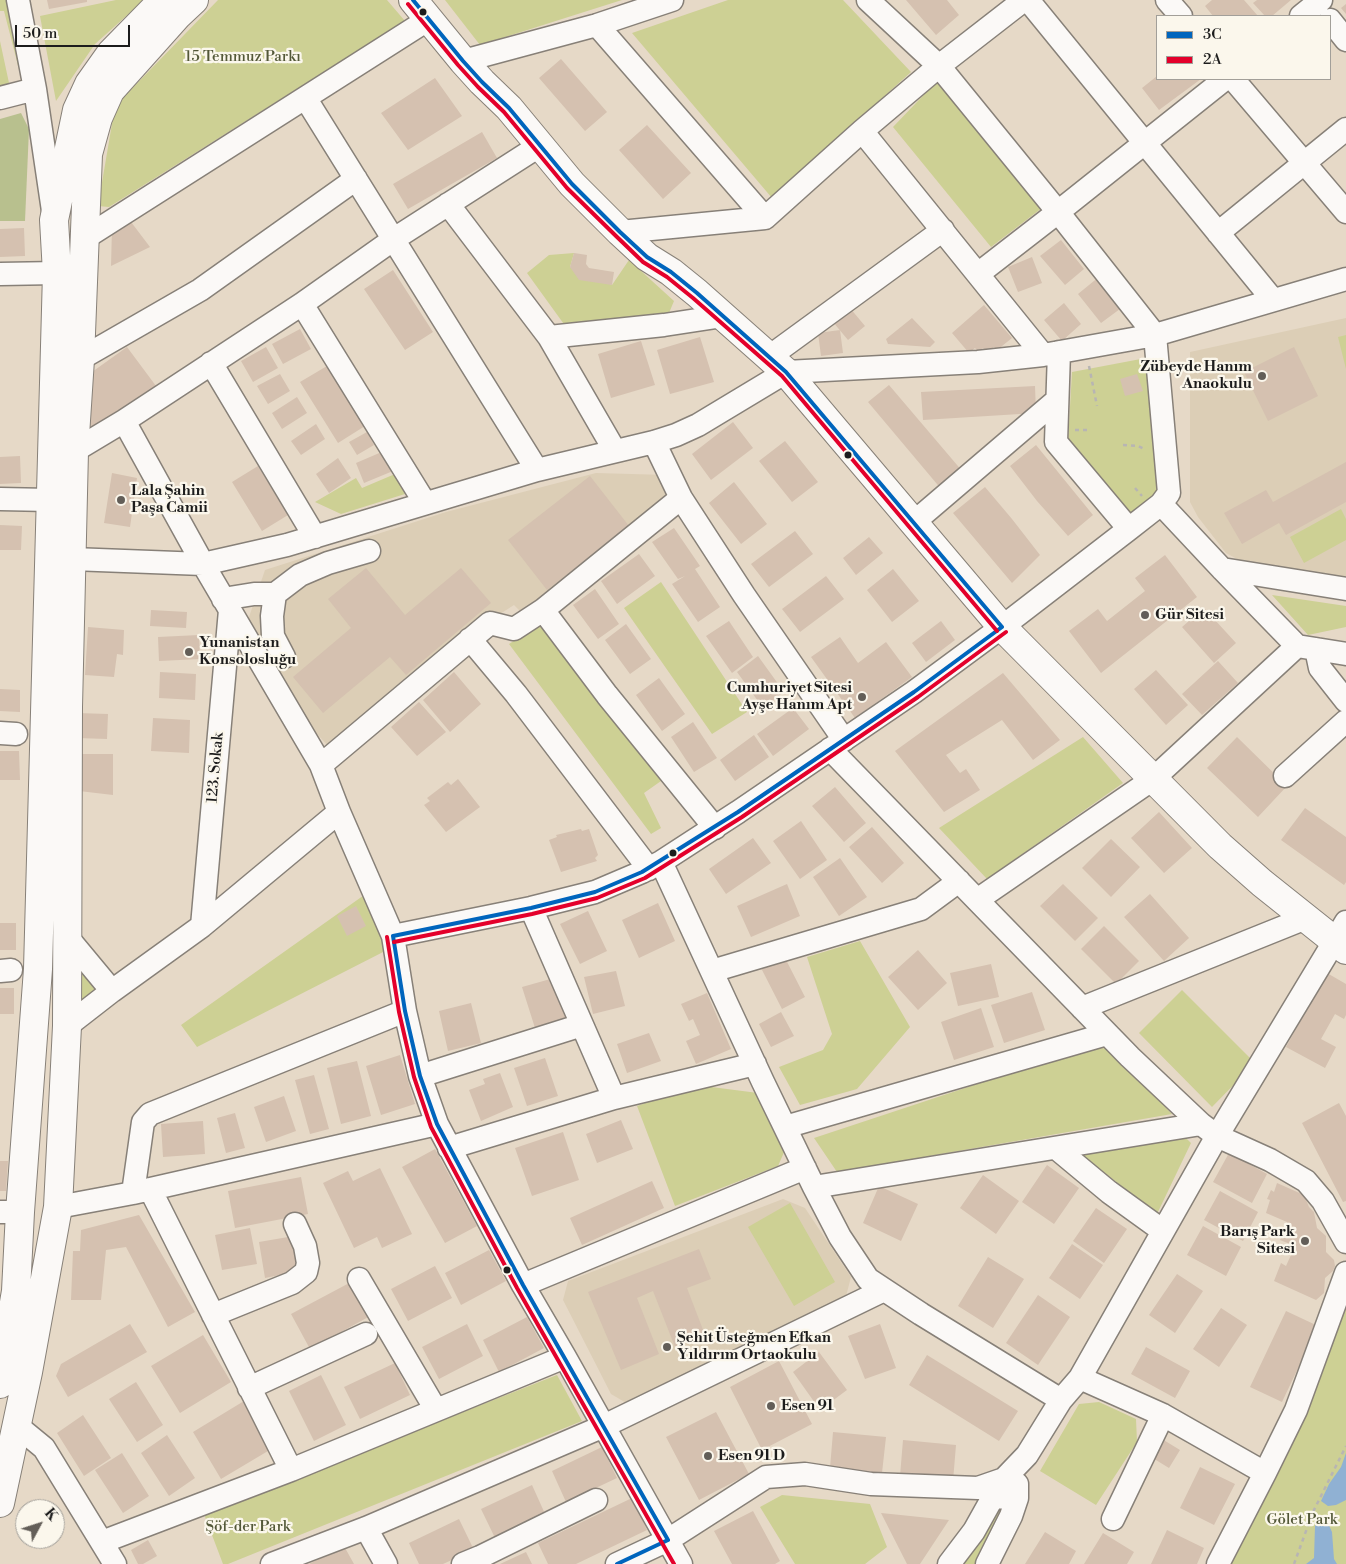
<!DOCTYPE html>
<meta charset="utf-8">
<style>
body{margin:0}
#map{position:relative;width:1346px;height:1564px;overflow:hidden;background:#e6d9c7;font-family:"Libre Bodoni",serif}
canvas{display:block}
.legend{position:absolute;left:1156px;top:15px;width:175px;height:65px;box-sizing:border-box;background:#fbf7ec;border:1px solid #a29f99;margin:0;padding:6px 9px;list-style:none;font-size:15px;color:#1c1c1c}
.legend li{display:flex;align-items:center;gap:10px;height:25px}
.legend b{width:25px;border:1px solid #a29f99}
.north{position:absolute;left:15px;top:1499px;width:50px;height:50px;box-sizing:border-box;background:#fbf7ec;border:1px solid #a29f99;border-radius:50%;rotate:50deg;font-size:14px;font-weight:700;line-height:20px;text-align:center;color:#1c1c1c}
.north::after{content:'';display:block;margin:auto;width:18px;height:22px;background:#635e58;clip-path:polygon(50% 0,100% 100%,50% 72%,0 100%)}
.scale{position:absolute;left:15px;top:25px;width:115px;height:22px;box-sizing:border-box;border:2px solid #1c1c1c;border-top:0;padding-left:6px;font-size:15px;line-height:18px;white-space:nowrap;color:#1c1c1c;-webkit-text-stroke:4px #fbf7ec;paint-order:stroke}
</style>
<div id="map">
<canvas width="1346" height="1564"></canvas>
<ul class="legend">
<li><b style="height:6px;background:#0065bd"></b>3C</li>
<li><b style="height:6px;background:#e4002b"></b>2A</li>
</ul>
<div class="north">K</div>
<div class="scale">50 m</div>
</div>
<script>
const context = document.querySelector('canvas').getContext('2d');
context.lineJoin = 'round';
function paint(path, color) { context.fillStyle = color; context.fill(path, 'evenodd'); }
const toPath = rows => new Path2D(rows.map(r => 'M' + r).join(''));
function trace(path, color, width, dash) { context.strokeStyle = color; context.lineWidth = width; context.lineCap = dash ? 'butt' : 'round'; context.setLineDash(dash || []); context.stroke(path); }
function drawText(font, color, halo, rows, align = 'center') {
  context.font = font + ' "Libre Bodoni",serif'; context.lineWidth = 4.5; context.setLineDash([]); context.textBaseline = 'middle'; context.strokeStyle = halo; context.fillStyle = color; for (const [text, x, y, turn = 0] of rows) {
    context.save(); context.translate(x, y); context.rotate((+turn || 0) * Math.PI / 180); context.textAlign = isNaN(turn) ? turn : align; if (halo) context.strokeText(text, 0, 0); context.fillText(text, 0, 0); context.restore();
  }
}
paint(toPath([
 [1346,318,1346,578,1250,566,1226,553,1198,517,1190,502,1190,352],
 [596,473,667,475,673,495,521,612,514,605,500,614,329,747,298,713,248,620,265,570,446,512],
 [783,1199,805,1208,851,1277,845,1300,628,1404,611,1394,563,1300,568,1281]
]), '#dcceb6');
paint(toPath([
 [0,0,10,0,26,80,22,81,4,11,0,11],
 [116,0,144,0,95,44,56,101,40,16],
 [218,0,387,0,405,21,109,207,98,206,115,106],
 [445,0,622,0,480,45],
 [728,0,843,0,911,72,772,198,632,33],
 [0,41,9,83,0,86],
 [940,78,1042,208,991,247,893,127],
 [574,253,570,267,612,285,629,260,674,301,664,325,566,327,527,273,549,255],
 [1346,335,1346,369,1338,337],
 [1146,358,1160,491,1132,518,1068,442,1072,372],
 [395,474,405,494,341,514,315,502,356,478,362,488],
 [1341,509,1346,519,1346,540,1304,563,1290,537],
 [661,582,747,712,712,734,624,608],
 [1272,595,1346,606,1346,627,1308,635],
 [543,622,661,781,644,793,661,828,651,834,509,644],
 [1083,737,1123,783,987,879,939,828],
 [367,893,389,949,197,1047,181,1025],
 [860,941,910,1027,857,1089,800,1105,779,1067,823,1050,832,1034,807,957],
 [78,966,99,991,80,1009],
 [1182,990,1255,1063,1212,1107,1139,1033],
 [1108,1048,1172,1114,837,1172,814,1138,1083,1049],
 [696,1085,758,1093,785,1150,778,1166,675,1206,637,1106],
 [1182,1134,1191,1143,1157,1214,1077,1151],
 [790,1203,835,1282,794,1306,748,1227],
 [1346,1303,1346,1564,1230,1564],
 [557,1375,582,1421,228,1564,223,1564,204,1514],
 [1099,1402,1136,1419,1137,1442,1096,1505,1040,1471,1079,1404],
 [782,1495,870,1504,887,1547,865,1564,795,1564,760,1507],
 [1001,1501,1004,1502,980,1564,962,1564]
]), '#cdd094');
paint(toPath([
 [21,113,29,129,25,221,0,221,0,119]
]), '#b8c08e');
paint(toPath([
 [1346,1453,1346,1500,1336,1505,1328,1506,1321,1501,1329,1484,1341,1467],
 [1318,1519,1327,1521,1332,1532,1334,1559,1337,1564,1306,1564,1314,1558,1315,1526]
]), '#90b1d3');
paint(toPath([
 [47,0,87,0,87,2,49,9],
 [906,0,947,0,959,15,936,35],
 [1212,0,1244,0,1258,16,1213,16,1205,6],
 [1257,0,1291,0,1272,16,1265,16,1253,3],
 [1346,4,1346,14,1341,8],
 [561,59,607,112,585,131,539,78],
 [1157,76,1157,79,1201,79,1159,110,1142,88],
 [435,78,462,116,408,150,381,113],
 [647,125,691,173,663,199,619,150],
 [482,132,497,158,408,209,393,184],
 [128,218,150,247,111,266,112,228],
 [24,228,25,256,0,257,0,229],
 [1061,240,1084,269,1065,285,1040,256],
 [574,253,587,255,586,264,589,268,614,272,612,285,579,280,570,267],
 [1032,257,1042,283,1018,292,1008,267],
 [393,270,433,332,405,350,364,289],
 [1100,276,1124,306,1101,323,1078,294],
 [1064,303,1081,324,1062,341,1044,320],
 [984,305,1012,338,997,350,994,347,987,353,983,348,978,352,975,348,969,353,952,333],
 [850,308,865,326,848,340,833,322],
 [912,318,935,342,930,347,888,344,886,339],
 [300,329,311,349,283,364,272,344],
 [840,330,843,353,821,356,818,333],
 [700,337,714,382,670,394,657,350],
 [641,341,655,385,611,398,598,354],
 [127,347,156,386,121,411,90,429,92,372],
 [266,347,278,368,253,382,241,361],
 [1294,347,1318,396,1268,421,1244,372],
 [327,366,365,426,338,443,300,382],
 [280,374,290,391,268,404,257,386],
 [1137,374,1143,391,1125,396,1120,379],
 [889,385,963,472,942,490,868,402],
 [1035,386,1036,413,923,420,921,392],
 [297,397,307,413,282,429,272,413],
 [733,422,753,448,711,480,692,454],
 [316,424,325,439,301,455,291,441],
 [367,432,374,445,357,455,349,442],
 [785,441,818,482,792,502,759,461],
 [1036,445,1093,515,1068,536,1037,501,1010,466],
 [384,451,393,471,364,483,356,463],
 [20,456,21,483,0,484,0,457],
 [338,458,351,478,329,493,316,474],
 [1346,462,1346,502,1286,535,1279,523,1242,544,1224,513,1266,490,1273,502],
 [258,466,288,515,262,531,232,482],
 [112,473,137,478,130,527,104,523],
 [590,476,629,526,547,590,508,540],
 [734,482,767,524,741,544,709,503],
 [985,487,1012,519,1040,555,1012,583,953,513],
 [0,525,22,526,21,550,0,550],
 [674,528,700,566,695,569,720,607,698,622,672,584,685,576,678,579,652,542],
 [795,531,813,554,769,587,751,564],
 [869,537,883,553,856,575,843,558],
 [639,554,655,576,617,604,601,581],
 [1165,555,1197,597,1101,673,1069,631,1098,609,1107,621,1145,591,1135,578],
 [366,568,405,615,461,568,491,603,406,675,390,657,323,713,293,677,351,628,328,599],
 [893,569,919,601,892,622,867,590],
 [826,576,844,599,800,632,782,609],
 [595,589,619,624,598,639,573,605],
 [1204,608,1236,643,1214,663,1182,627],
 [151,610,187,612,186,628,150,626],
 [729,621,753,657,732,673,706,636],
 [941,621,955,640,926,662,912,643],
 [626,624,651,659,630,674,605,640],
 [88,627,124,630,123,655,117,654,114,677,85,675],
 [199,635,200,659,159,661,158,637],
 [840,637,858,663,886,642,912,677,855,718,811,657],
 [758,656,784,692,763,708,737,672],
 [1218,661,1238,683,1202,715,1182,694],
 [1156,670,1188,705,1166,725,1134,689],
 [160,672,196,674,195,700,159,698],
 [454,672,481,704,450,732,423,700],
 [1003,673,1060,740,1033,760,1002,720,946,755,960,773,966,769,980,790,944,812,895,751],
 [659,678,685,714,662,731,636,695],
 [0,689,20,690,20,712,0,711],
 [419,702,446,732,417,756,391,727],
 [793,708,809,729,773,756,757,734],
 [77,713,108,714,107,739,77,738],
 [153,718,190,720,189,753,151,751],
 [693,722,717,758,694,772,671,737],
 [754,735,769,757,735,781,720,760],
 [1237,737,1287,786,1258,817,1207,768],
 [0,751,19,751,20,780,0,780],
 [80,754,113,754,113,795,79,791],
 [458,779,480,807,446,832,424,805,430,801,427,798,448,782,451,785],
 [835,787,866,823,844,842,812,806],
 [1305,808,1346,837,1346,882,1344,885,1281,840],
 [1159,812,1192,848,1164,873,1131,838],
 [801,821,827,860,800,879,773,841],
 [872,827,904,863,882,883,849,847],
 [581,829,582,831,589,829,598,855,595,858,597,861,561,872,549,840,557,837,556,835],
 [753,838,771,863,726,894,709,869],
 [1111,839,1140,867,1111,897,1082,868],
 [840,858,867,897,839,916,813,877],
 [787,884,800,916,751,937,737,906],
 [1063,884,1098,918,1075,941,1040,906],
 [1150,894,1189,938,1164,961,1124,917],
 [658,903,675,941,639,958,622,920],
 [356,906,366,926,347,936,337,916],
 [588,911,607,951,580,964,560,924],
 [0,923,16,923,16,950,0,950],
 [1104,926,1139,961,1116,984,1081,949],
 [918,950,947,983,918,1010,888,977],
 [784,956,805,997,782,1009,761,968],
 [991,964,999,997,958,1006,950,973],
 [616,971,625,1006,593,1014,584,977],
 [1327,973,1346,984,1346,1015,1344,1019,1335,1014,1321,1039,1336,1047,1325,1068,1286,1047],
 [554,978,566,1018,535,1028,522,987],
 [0,988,14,988,14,1014,0,1014],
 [1032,992,1045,1030,1004,1043,991,1005],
 [707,993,731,1049,696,1064,686,1041,700,1035,693,1019,689,1021,681,1004],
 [471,1003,481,1043,448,1051,439,1011],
 [981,1008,994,1047,954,1060,941,1022],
 [781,1012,794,1036,771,1047,759,1024],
 [649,1033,661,1061,627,1073,617,1044],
 [400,1055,415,1104,381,1115,366,1066],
 [545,1058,558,1096,527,1106,514,1068],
 [357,1061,371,1116,341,1124,327,1068],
 [500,1073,513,1107,481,1121,469,1090,485,1084,483,1079],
 [314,1075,329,1129,310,1134,295,1080],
 [284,1096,296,1131,266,1142,254,1107],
 [1339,1103,1346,1116,1346,1201,1343,1202,1302,1123],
 [235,1113,245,1148,226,1153,217,1118],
 [621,1120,633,1149,597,1163,586,1134],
 [203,1121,205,1154,163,1157,161,1124],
 [563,1132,579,1180,532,1196,515,1148],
 [435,1149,477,1226,445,1243,402,1167],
 [1229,1153,1267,1174,1252,1203,1213,1182],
 [0,1161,8,1161,6,1191,0,1191],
 [1047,1165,1079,1188,1054,1224,1022,1202],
 [380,1168,412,1234,382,1248,377,1237,354,1248,323,1183,348,1171,353,1181],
 [983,1175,1019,1201,996,1234,960,1208],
 [301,1177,308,1214,235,1228,228,1191],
 [652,1181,664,1208,582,1245,570,1218],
 [1277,1183,1304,1195,1309,1207,1314,1212,1317,1228,1326,1236,1326,1252,1334,1260,1335,1266,1333,1271,1325,1278,1324,1293,1316,1300,1274,1281,1281,1263,1286,1266,1295,1246,1280,1240,1287,1222,1266,1213,1270,1200,1267,1199,1271,1190,1274,1192],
 [879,1186,918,1204,901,1241,863,1223],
 [1220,1191,1258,1212,1243,1241,1204,1220],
 [1096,1208,1127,1229,1104,1263,1073,1241],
 [139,1215,195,1312,168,1327,126,1247,106,1250,101,1300,71,1300,73,1251,80,1251,81,1230],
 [1203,1226,1241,1247,1226,1276,1187,1255],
 [250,1228,257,1264,222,1270,215,1235],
 [294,1236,300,1271,265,1278,259,1242],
 [1072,1244,1103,1265,1080,1299,1049,1278],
 [699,1249,711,1279,687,1288,705,1335,675,1347,653,1291,637,1298,659,1354,621,1370,588,1292],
 [489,1250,506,1281,461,1305,445,1273],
 [988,1257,1024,1279,993,1328,958,1306],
 [435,1266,452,1298,408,1321,391,1289],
 [1177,1274,1203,1291,1175,1333,1149,1315],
 [353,1281,372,1315,310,1349,291,1314],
 [1038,1295,1070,1317,1038,1365,1006,1343],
 [1221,1308,1247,1325,1219,1367,1193,1349],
 [1286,1311,1318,1326,1282,1402,1250,1387],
 [527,1317,544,1348,499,1372,483,1340],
 [130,1324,147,1352,68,1397,56,1376,61,1364],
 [467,1324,483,1356,439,1379,422,1347],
 [880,1324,896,1368,865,1379,848,1336],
 [203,1335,231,1382,180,1413,151,1366],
 [1146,1347,1190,1371,1175,1398,1131,1374],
 [819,1352,847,1390,820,1410,793,1372],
 [927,1355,1018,1411,999,1441,909,1385],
 [779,1361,812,1424,762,1450,730,1387],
 [395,1363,410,1395,360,1419,344,1387],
 [321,1375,346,1425,314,1441,289,1391],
 [136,1382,163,1425,137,1442,109,1399],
 [244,1401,273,1448,221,1479,193,1432],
 [716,1412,749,1474,699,1500,666,1437],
 [83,1415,111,1458,84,1476,57,1433],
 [833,1432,886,1437,882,1473,830,1468],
 [167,1435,195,1478,169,1496,141,1453],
 [1162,1439,1180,1450,1169,1468,1151,1457],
 [903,1440,956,1445,953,1481,900,1476],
 [602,1447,617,1478,566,1502,552,1471],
 [122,1453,149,1496,123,1513,95,1470],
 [1200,1467,1235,1484,1214,1525,1180,1508],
 [532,1485,546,1516,496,1540,481,1509],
 [632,1498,647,1530,576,1564,548,1564,538,1543],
 [753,1511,780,1561,775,1564,732,1564,714,1531],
 [881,1513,949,1520,920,1564,907,1564],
 [459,1519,474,1550,443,1564,419,1564,409,1543],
 [1167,1530,1204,1548,1197,1564,1151,1564],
 [1045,1532,1076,1551,1069,1564,1025,1564],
 [1103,1533,1134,1552,1127,1564,1084,1564],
 [148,1540,157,1556,143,1564,138,1564,131,1550],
 [344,1546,354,1564,309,1564],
 [526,1552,532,1564,500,1564]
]), '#d5c1b0');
const minor = toPath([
 [18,0,35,89,53,211],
 [1028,0,1273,300],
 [1167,0,1181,16],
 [1301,16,1321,0],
 [1330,20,1346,40],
 [597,25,765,218],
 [463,61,597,25,672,0],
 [1233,79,1346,212],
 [0,98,35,89],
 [306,99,537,470],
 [862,131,1043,355],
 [448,204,549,337,615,451],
 [620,232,765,218,862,131,939,66,1024,0],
 [1218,233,1346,129],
 [85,238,429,19],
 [0,274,57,273],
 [978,274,1058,212,1225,79],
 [302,304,425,503],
 [549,337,664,325,723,316],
 [1059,352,1056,442,1129,529],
 [769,357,943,230],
 [80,359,200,290,356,179],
 [211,363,315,537],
 [124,421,203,564,321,765,339,812,393,936,405,1011,420,1076,437,1124,523,1285,565,1357,681,1564],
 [654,442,681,498,744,595,844,740],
 [74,451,124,421,302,304,394,239,539,146],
 [0,499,50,500],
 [1161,504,1222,569,1297,646,1346,654],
 [913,523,1057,400],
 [72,559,203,564,287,545,537,470,654,442,676,435,698,425,786,372,978,362,1043,355,1155,335,1346,279],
 [1222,569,1346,589],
 [275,594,272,616,273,636,284,657],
 [223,599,254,594,275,594,300,575,328,563,369,551],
 [543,610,607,695,715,828],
 [470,639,516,694,649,869],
 [1316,649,1320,668,1346,701],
 [0,733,16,734],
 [830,749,1130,1057,1201,1124,1217,1136,1270,1160,1306,1181,1323,1201,1346,1242],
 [321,765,490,623,514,629,543,610,681,498],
 [1285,776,1346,721],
 [661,862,763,1082,814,1187,840,1237,868,1279,921,1314,1061,1400],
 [977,900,1153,779,1297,646],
 [531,908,614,1098],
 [202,926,230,610],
 [393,936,531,908,595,892,642,872,661,862,738,812,914,692,1002,627,1129,529,1161,504,1169,493,1155,335,1058,212,939,66,868,0],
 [68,938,112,991],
 [0,971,11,970],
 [712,971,921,909,959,881],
 [1082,1008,1306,918],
 [67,1026,112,991,202,926,339,812],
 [420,1076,582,1025],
 [785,1127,1107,1034],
 [449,1148,614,1098,755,1064],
 [1056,1148,1109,1192,1163,1231],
 [814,1187,1201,1124],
 [150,1189,291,1470],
 [133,1193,143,1122,150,1114,405,1011],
 [58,1207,133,1193,437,1124],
 [0,1212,20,1212],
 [359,1279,436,1410],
 [523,1285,805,1168],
 [213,1315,292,1283,306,1272,308,1263,305,1246,295,1224],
 [1080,1378,1163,1415,1265,1473],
 [249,1388,366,1334],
 [16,1425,44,1448,115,1564],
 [1113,1519,1163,1415],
 [366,1528,386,1564],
 [102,1542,291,1470,565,1357],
 [272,1564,366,1528,604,1426,884,1290],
 [463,1564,480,1557,596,1500],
 [617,1564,668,1540,766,1477,805,1474,871,1484,978,1488,1004,1479,1027,1455,1061,1400,1080,1378,1217,1136,1346,922],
 [949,1564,974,1531,993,1497,1017,1498],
 [987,1564,1011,1516,1017,1498,1017,1484],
 [1218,1564,1265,1473,1296,1410,1346,1273]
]);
const major = toPath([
 [413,0,463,61,482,82,509,108,572,184,620,232,647,257,671,272,697,293,786,372,1002,627,1220,846,1262,883,1346,950],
 [0,1384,16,1291,20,1212,38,969,57,273,54,220,77,110,89,84,111,53,163,0],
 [0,1503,28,1372,58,1207,67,1026,68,707,74,451,80,359,88,154,98,118,110,91,178,15,194,0]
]);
trace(minor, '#878078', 25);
trace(major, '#878078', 30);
trace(toPath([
 [1089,366,1097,406],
 [1075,430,1088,430],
 [1123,445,1138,446,1146,450],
 [1135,488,1142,496],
 [1294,1564,1313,1512,1346,1446]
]), '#b8b5b3', 2.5, [4, 4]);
trace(minor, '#fbf9f7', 22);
trace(major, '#fbf9f7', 28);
trace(toPath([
 [413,0,463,61,482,82,509,108,572,184,620,232,647,257,671,272,697,293,786,372,1002,627],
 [393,936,531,908,595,892,642,872,738,812,914,692,1002,627],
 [393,936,405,1011,420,1076,437,1124,523,1285,668,1540],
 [617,1564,668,1540]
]), '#0065bd', 4);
trace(toPath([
 [408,4,458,65,478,87,504,112,567,188,616,236,643,262,667,277,693,298,782,376,997,631],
 [387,937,399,1012,414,1077,431,1127,517,1288,674,1564],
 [394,942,532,914,597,898,645,878,742,817,918,697,1006,632]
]), '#e4002b', 4);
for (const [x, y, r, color] of [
 [423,12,4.5,"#1c1c1c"],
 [1262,376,5,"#635e58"],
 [848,455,4.5,"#1c1c1c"],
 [121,500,5,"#635e58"],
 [1145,615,5,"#635e58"],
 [189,652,5,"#635e58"],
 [862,697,5,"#635e58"],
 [673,853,4.5,"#1c1c1c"],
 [1305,1241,5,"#635e58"],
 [507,1270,4.5,"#1c1c1c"],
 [667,1347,5,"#635e58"],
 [771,1406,5,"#635e58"],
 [708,1456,5,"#635e58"]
]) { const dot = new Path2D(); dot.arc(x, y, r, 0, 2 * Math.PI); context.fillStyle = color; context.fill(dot); trace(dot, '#fbf7ec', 2); }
drawText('15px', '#535838', '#fbf7ec', [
 ["15 Temmuz Parkı",243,57],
 ["Gölet Park",1302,1520],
 ["Şöf-der Park",248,1527]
]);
drawText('bold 15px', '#1c1c1c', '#fbf7ec', [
 ["Zübeyde Hanım",1252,367,"right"],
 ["Anaokulu",1252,384,"right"],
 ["Lala Şahin",131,491],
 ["Paşa Camii",131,508],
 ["Gür Sitesi",1155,615],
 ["Yunanistan",199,643],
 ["Konsolosluğu",199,660],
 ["Cumhuriyet Sitesi",852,688,"right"],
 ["Ayşe Hanım Apt",852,705,"right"],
 ["Barış Park",1295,1232,"right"],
 ["Sitesi",1295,1249,"right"],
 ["Şehit Üsteğmen Efkan",677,1338],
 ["Yıldırım Ortaokulu",677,1355],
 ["Esen 91",781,1406],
 ["Esen 91 D",718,1456]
], 'left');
drawText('15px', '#1c1c1c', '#fbf7ec', [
 ["123. Sokak",216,768,-85]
]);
</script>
